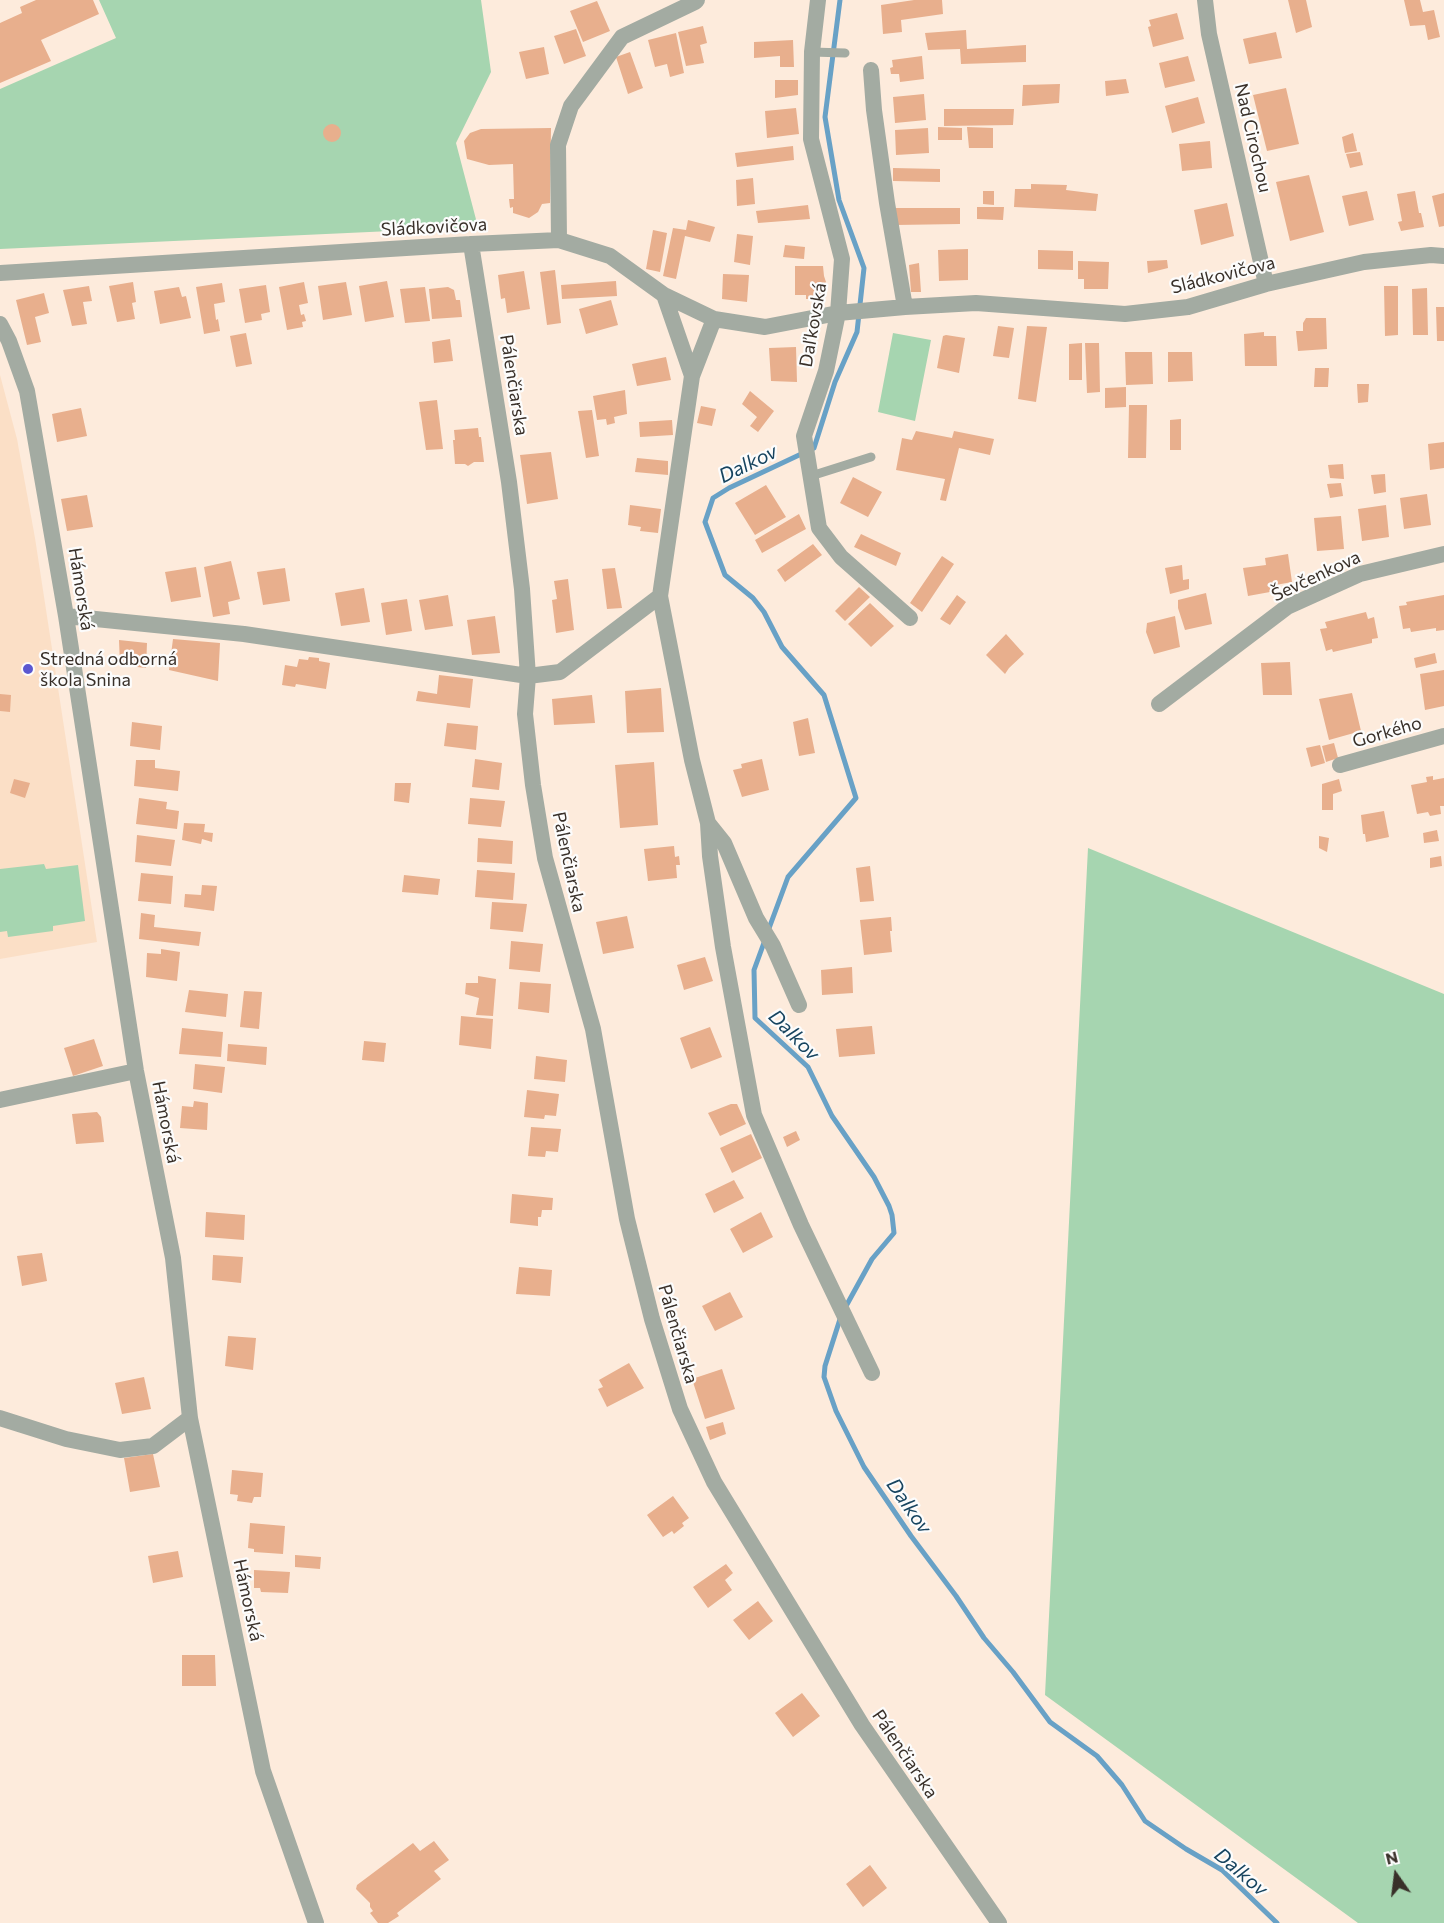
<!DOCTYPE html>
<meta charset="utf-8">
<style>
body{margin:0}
#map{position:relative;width:1444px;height:1923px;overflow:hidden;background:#fdebdc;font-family:Commissioner,sans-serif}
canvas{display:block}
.north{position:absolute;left:1366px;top:1845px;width:60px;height:60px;-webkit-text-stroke:4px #fcfcfc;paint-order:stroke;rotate:346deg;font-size:16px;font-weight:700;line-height:24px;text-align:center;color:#393029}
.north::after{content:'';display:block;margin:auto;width:21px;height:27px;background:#393029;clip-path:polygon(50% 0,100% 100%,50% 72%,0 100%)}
</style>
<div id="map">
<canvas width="1444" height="1923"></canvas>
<div class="north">N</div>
</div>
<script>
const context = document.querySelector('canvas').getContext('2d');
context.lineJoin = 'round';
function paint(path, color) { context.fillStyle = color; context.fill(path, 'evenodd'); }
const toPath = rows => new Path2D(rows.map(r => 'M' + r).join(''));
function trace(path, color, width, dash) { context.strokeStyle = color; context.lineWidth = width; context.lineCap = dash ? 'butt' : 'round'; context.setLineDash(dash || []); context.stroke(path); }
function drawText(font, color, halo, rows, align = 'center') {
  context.font = font + ' Commissioner,sans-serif'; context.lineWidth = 4.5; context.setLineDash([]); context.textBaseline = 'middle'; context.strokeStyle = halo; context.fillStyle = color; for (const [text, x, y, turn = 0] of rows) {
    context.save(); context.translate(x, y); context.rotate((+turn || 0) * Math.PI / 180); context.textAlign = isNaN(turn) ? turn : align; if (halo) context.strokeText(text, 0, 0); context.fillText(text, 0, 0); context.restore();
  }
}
paint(toPath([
 [0,375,17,439,35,538,97,942,0,959]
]), '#fbdfc6');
paint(toPath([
 [99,0,481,0,491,72,456,143,478,227,0,249,0,89,116,38],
 [893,333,931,340,915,421,878,412],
 [1088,848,1444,994,1444,1923,1358,1923,1045,1695],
 [44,864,46,869,78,865,85,921,53,926,53,931,8,937,7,931,0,932,0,869]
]), '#a6d5b0');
trace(toPath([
 [768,931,788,877,856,798,824,695,782,647,764,612,753,598,725,575,705,522,713,498,729,488,814,448,835,382,857,332,864,268,839,200,825,117,840,0],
 [765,940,754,970,755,1018,808,1067,832,1116,874,1177,889,1206,892,1215,894,1233,872,1259,845,1308],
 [841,1316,825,1366,824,1377,836,1411,864,1467,911,1536,956,1596,984,1638,1013,1672,1050,1722,1097,1756,1122,1785,1145,1821,1186,1849,1222,1870,1277,1923]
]), '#68a1c6', 5);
paint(toPath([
 [36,0,93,0,99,14,41,40,51,61,0,83,0,23,22,13,20,7],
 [914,0,942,0,943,14,901,20,902,32,883,34,881,5],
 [1288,0,1306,0,1312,27,1296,33],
 [1404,0,1420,0,1423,12,1434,10,1440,37,1428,40,1425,25,1410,26],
 [597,1,610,31,583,42,570,11],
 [1177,13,1184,39,1153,47,1148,27,1151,26,1149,20],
 [703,26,707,43,700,45,704,63,686,66,678,32],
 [576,29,586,56,564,64,554,36],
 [966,30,967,49,1026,45,1026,62,961,64,960,49,928,50,925,33],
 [1276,32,1282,58,1249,64,1243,39],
 [676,33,684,73,670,77,667,64,655,67,648,40],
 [793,40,794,67,780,67,780,56,754,58,754,42],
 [544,47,549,74,526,79,519,52],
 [630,52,643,88,628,94,616,57],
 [922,56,924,79,900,82,899,74,891,74,890,68,893,67,892,60],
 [1188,56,1195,81,1165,88,1159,63],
 [1126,79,1129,93,1106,96,1105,81],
 [775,80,798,80,798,95,775,98],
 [1060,84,1059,103,1022,106,1023,85],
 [1286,88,1299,144,1267,151,1253,95],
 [924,94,926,120,895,123,893,97],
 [1198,97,1205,123,1172,133,1165,106],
 [796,108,799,134,767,138,765,111],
 [944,109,1014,109,1013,125,944,126],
 '323 133a9 9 0 1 1 18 0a9 9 0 1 1-18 0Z',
 [938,127,962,128,962,140,938,140],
 [967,127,993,128,993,148,969,148],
 [551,128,550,203,542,204,538,212,529,218,513,213,513,207,510,208,509,199,514,199,513,164,489,165,467,159,464,141,470,133,481,129],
 [928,128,929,153,896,155,895,130],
 [1353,133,1357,151,1345,153,1342,137],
 [1210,141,1212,168,1182,171,1179,144],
 [793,146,794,160,737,167,735,153],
 [1360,152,1363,165,1350,168,1346,154],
 [893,168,940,169,940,182,893,181],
 [1309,175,1324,232,1290,241,1276,182],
 [753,178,755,204,737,206,736,180],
 [1031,184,1067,185,1066,190,1098,194,1096,211,1014,207,1015,189,1031,189],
 [983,191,994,191,994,205,983,204],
 [1367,191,1374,220,1349,226,1342,196],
 [1415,191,1419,213,1421,213,1424,227,1401,231,1398,222,1402,221,1397,194],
 [1444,193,1444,226,1439,227,1432,196],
 [1227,203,1234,236,1201,245,1194,210],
 [808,205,810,219,758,223,756,211],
 [977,207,1004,207,1003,220,977,219],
 [896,208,960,208,960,224,895,225],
 [688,220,715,227,710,242,685,236,676,279,663,276,673,228,686,230],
 [653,230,667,233,660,272,646,269],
 [737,234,753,236,750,265,734,262],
 [785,245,805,247,804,259,783,257],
 [968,249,968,280,939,281,938,250],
 [1038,250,1073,251,1073,270,1038,269],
 [1167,260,1168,268,1148,273,1147,261],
 [1078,261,1109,262,1108,289,1084,289,1084,279,1078,279],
 [919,263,921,292,911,292,909,265],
 [795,266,823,266,824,276,826,282,824,284,824,294,816,297,813,295,813,299,806,299,806,295,795,295],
 [555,270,561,323,547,325,540,272],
 [524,271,530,309,507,313,505,298,501,299,498,275],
 [723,274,749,275,747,302,722,299],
 [387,281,394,317,365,322,359,286],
 [616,281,617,296,562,299,561,285],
 [133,282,136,302,132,303,135,319,117,322,109,286],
 [304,282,308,303,299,305,301,315,304,314,306,321,302,322,303,327,287,330,279,287],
 [346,282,352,315,323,320,318,286],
 [222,283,225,302,214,304,216,320,218,319,220,331,204,334,196,287],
 [266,285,270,312,261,314,262,320,245,323,239,289],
 [89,286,92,301,83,302,87,324,72,326,63,290],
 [1384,286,1398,286,1398,335,1385,336],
 [179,287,182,297,186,296,191,318,160,324,154,291],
 [425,287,430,321,405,323,400,289],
 [448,287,454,290,456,300,460,300,462,317,432,319,429,289],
 [1427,288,1428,335,1413,335,1412,289],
 [44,293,49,313,35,317,41,342,27,345,16,300],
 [611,300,618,325,586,334,579,309],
 [1436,307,1444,307,1444,341,1437,341],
 [1306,318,1326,318,1327,349,1298,351,1296,331,1303,331,1303,323],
 [998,326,1014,328,1009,358,993,356],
 [1027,326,1047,327,1036,402,1018,399],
 [1264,332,1264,336,1276,336,1277,366,1245,366,1244,334],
 [246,333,252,364,236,367,230,336],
 [946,335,965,338,959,373,937,368,943,336],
 [450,339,453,361,434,363,432,342],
 [1082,343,1082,380,1069,380,1069,344],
 [1085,343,1099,343,1100,392,1087,393],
 [796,347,797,382,771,381,769,348],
 [1125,352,1152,352,1153,384,1126,385],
 [1168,352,1192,352,1193,381,1168,382],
 [666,357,671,380,637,386,632,364],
 [1315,368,1329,368,1328,387,1314,387],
 [1357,384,1369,384,1368,402,1358,403],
 [1126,387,1126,407,1105,408,1105,388],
 [625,390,627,414,614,417,615,423,607,425,606,419,597,420,593,396],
 [750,391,774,411,758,432,750,426,757,417,742,404],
 [437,400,443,449,426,450,419,402],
 [1129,405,1147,405,1146,458,1128,458],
 [701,406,716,409,712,426,697,423],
 [81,408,87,436,57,442,52,414],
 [592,410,599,456,586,458,578,411],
 [1181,419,1181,450,1170,450,1170,420],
 [672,420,673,435,640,437,639,422],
 [478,428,479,437,481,437,484,462,474,462,468,466,465,464,455,464,453,440,455,440,454,430],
 [916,431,952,438,954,431,994,439,990,455,959,448,946,501,940,500,945,479,896,470,902,438,912,440],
 [1444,442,1444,468,1430,470,1428,444],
 [551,452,558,499,527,504,520,455],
 [637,458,668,461,668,475,635,472],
 [1343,464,1344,479,1330,478,1328,465],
 [1385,474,1386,492,1374,494,1371,475],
 [853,477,882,492,868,517,840,503],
 [1341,483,1343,496,1330,498,1327,484],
 [766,485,786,517,755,535,735,503],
 [1427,494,1431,525,1404,529,1400,498],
 [87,495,93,527,67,531,61,499],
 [630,505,661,509,658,533,640,531,641,527,628,525],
 [1386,505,1389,537,1362,541,1358,509],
 [799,514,806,529,762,553,755,540],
 [1341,516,1344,549,1317,551,1314,518],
 [861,534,901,553,896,566,854,547],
 [813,544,822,555,785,582,777,570],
 [1288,554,1292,582,1270,586,1270,592,1248,596,1243,568,1266,565,1265,558],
 [942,556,954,564,922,612,910,603],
 [231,561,240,599,228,602,230,614,213,617,204,567],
 [1182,565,1183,580,1189,579,1189,589,1170,594,1165,568],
 [196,567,201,597,171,602,165,572],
 [285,568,290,601,263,605,257,572],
 [615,568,622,608,607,609,602,569],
 [568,579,574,630,556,633,552,600,557,599,554,581],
 [859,587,870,597,845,621,835,611],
 [364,588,370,622,341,626,335,593],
 [1206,593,1212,624,1185,630,1178,608,1178,600],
 [448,595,453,626,425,630,419,600],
 [957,595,966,602,950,625,940,619],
 [1444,595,1444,630,1436,631,1436,628,1411,632,1410,628,1403,629,1399,606,1407,605,1406,602],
 [407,599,412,631,386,635,381,603],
 [870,603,894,626,871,647,848,624],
 [1366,612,1368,619,1374,617,1378,638,1372,639,1372,643,1333,652,1332,649,1326,651,1320,629,1327,628,1325,622],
 [495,616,500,653,472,655,467,620],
 [1175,616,1180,647,1154,654,1146,632,1147,623],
 [1006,634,1024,654,1009,668,1005,674,986,655],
 [173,639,220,643,218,681,169,670],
 [119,640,147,643,146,668,120,665],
 [1435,653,1437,663,1416,668,1414,658],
 [309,657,319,658,319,661,330,663,326,689,296,684,295,687,282,685,285,665,297,667,299,659,308,660],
 [1290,662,1292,695,1263,695,1261,663],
 [1444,670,1444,706,1425,710,1420,674],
 [439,675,473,679,470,708,416,701,418,691,437,694],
 [661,688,664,732,627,733,625,691],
 [1352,693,1361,731,1329,740,1319,699],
 [0,694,11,695,10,712,0,711],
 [592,695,595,723,554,725,552,699],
 [808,718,815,753,799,756,793,722],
 [132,722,162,726,160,750,130,746],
 [447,723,478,726,476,750,444,746],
 [1334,743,1338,758,1326,762,1322,746],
 [1320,745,1325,763,1311,767,1306,748],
 [475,759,502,763,499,790,472,787],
 [762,759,769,790,742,797,733,770,742,768,741,764],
 [136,760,155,760,155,768,180,771,178,791,134,786],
 [654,762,658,825,620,828,615,765],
 [1433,776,1433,780,1444,778,1444,806,1440,806,1441,814,1430,816,1428,812,1417,814,1411,785,1427,782,1426,777],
 [14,779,30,783,25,798,10,793],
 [1339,779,1342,791,1333,794,1333,810,1322,810,1322,784],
 [395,783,411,783,409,803,394,801],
 [139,798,167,802,166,809,179,811,177,829,136,824],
 [470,798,505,801,501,827,468,824],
 [1384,811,1389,837,1366,842,1365,834,1363,834,1361,815],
 [184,823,205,824,204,832,213,833,212,842,202,839,201,844,182,840],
 [1437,830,1439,841,1424,843,1423,833],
 [137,835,175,840,171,866,135,862],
 [1319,836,1329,838,1327,852,1319,848],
 [478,838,513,841,512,864,477,862],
 [674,846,675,857,679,856,680,865,676,865,677,878,648,881,644,849],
 [1441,856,1442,866,1430,868,1430,858],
 [870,866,874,901,860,902,856,868],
 [477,870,515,873,513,900,475,897],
 [141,873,173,876,171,904,138,901],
 [404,875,440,879,438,895,402,892],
 [202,885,217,886,214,911,184,907,185,894,201,895],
 [492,902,527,904,523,932,490,929],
 [141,913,155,915,154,927,201,932,199,946,139,939],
 [627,916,634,948,603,954,596,922],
 [891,917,892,931,890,931,892,952,864,955,860,920],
 [511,941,543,944,540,972,509,969],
 [161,949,180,952,177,981,146,977,147,953,161,954],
 [705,957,713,981,684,990,677,965],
 [852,967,853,993,822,995,821,970],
 [478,976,496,979,493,1016,476,1015,479,998,465,994,466,983,478,983],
 [520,982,551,984,549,1013,518,1009],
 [189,990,228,994,226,1017,185,1012],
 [244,991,262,992,259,1029,240,1027],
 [461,1016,493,1019,491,1049,459,1045],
 [872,1026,875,1054,839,1057,836,1029],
 [710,1027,722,1057,691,1069,680,1038],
 [182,1028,223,1032,221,1057,179,1054],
 [94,1039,103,1066,73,1076,64,1048],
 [364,1041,386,1043,384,1062,362,1060],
 [228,1044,267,1047,266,1065,227,1061],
 [536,1056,567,1060,565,1082,534,1079],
 [195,1064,225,1067,222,1093,193,1089],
 [527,1090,559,1094,556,1116,545,1115,544,1119,524,1117],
 [194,1101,208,1103,207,1130,180,1128,182,1106,193,1107],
 [731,1104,737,1104,746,1124,720,1136,708,1113],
 [97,1112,101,1117,104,1142,76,1144,72,1114],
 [531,1127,561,1129,558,1152,546,1151,545,1157,528,1156],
 [796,1131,800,1140,787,1147,783,1137],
 [751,1134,762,1158,732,1173,720,1148],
 [734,1180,744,1198,714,1213,705,1194],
 [512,1194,553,1198,552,1210,542,1210,541,1217,538,1217,538,1226,510,1223],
 [206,1212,245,1215,244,1240,205,1237],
 [761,1212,773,1237,743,1253,730,1229],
 [42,1253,47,1281,22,1286,17,1256],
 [213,1255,243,1257,241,1283,212,1280],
 [519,1267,552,1270,550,1296,516,1294],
 [730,1292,743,1317,715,1331,702,1306],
 [228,1336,256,1338,253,1370,225,1366],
 [629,1363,644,1388,607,1407,598,1389,603,1387,599,1380],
 [722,1369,735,1409,705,1419,692,1379],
 [144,1377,151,1409,122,1414,115,1383],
 [723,1422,726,1434,710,1440,706,1427],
 [153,1454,160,1487,130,1492,124,1458],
 [232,1470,263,1473,261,1497,254,1497,252,1503,237,1501,238,1495,230,1494],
 [673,1496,689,1518,682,1523,684,1526,674,1534,672,1531,663,1537,647,1515],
 [250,1523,285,1526,283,1554,254,1552,254,1549,248,1548],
 [178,1551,183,1577,153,1583,148,1556],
 [295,1555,321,1557,320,1569,295,1567],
 [726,1564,733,1573,725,1580,732,1590,708,1608,693,1587],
 [254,1570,290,1572,288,1593,261,1592,260,1588,254,1588],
 [758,1601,773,1621,749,1640,733,1620],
 [182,1655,215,1655,216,1686,182,1686],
 [802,1693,820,1716,793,1737,775,1713],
 [434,1841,449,1860,434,1871,441,1879,397,1913,399,1916,388,1923,378,1923,370,1913,373,1911,370,1907,370,1903,356,1889,357,1885,413,1843,420,1851],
 [870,1865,887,1888,863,1907,846,1884]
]), '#e8af8d');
trace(toPath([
 [812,52,845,53],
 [811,476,871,457]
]), '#a3aba2', 9);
trace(toPath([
 [818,0,812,52,811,139,842,259,838,313,826,371,804,436,819,528,841,557,910,618],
 [1205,0,1209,34,1266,284],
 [871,70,874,110,887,203,905,307],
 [559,240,558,145,571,106,622,37,695,2,697,0],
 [471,244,509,482,522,589,528,676,525,714,533,785,545,858,593,1029,627,1219,652,1319,680,1409,714,1482,862,1725,999,1923],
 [0,273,471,244,559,240,610,256,664,295,714,319,765,327,838,313,905,307,976,303,1125,314,1188,307,1266,284,1364,262,1431,255,1444,256],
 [0,324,9,341,27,391,66,616,136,1071,173,1258,190,1418,263,1771,316,1923],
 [692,376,714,319],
 [660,596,692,760,708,823,710,856,723,947,754,1115,801,1225,872,1373],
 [66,616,244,634,528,676,560,672,660,596,692,376,664,295],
 [1159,704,1287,607,1360,574,1444,554],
 [1340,765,1444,736],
 [708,823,724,843,756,918,773,946,799,1005],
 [0,1100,136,1071],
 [0,1418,66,1439,120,1450,153,1446,190,1418]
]), '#a3aba2', 16);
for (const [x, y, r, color] of [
 [28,669,6,"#5b58d0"]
]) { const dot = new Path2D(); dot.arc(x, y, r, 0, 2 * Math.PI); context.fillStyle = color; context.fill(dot); trace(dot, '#fcfcfc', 2); }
drawText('18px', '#393029', '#fcfcfc', [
 ["Nad Cirochou",1253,138,77],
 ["Sládkovičova",434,227,-3],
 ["Sládkovičova",1223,275,-14],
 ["Daľkovská",813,325,-80],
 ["Pálenčiarska",514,385,81],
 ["Ševčenkova",1316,576,-25],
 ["Hámorská",81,589,81],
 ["Gorkého",1387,732,-16],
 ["Pálenčiarska",569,862,78],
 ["Hámorská",166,1122,79],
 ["Pálenčiarska",678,1334,74],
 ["Hámorská",248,1600,78],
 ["Pálenčiarska",905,1754,56]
]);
drawText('18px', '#393029', '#fcfcfc', [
 ["Stredná odborná",40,659],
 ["škola Snina",40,680]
], 'left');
drawText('italic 20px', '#17445f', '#fcfcfc', [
 ["Dalkov",748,464,-26],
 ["Dalkov",794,1035,45],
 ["Dalkov",909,1506,55],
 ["Dalkov",1241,1872,40]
]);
</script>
